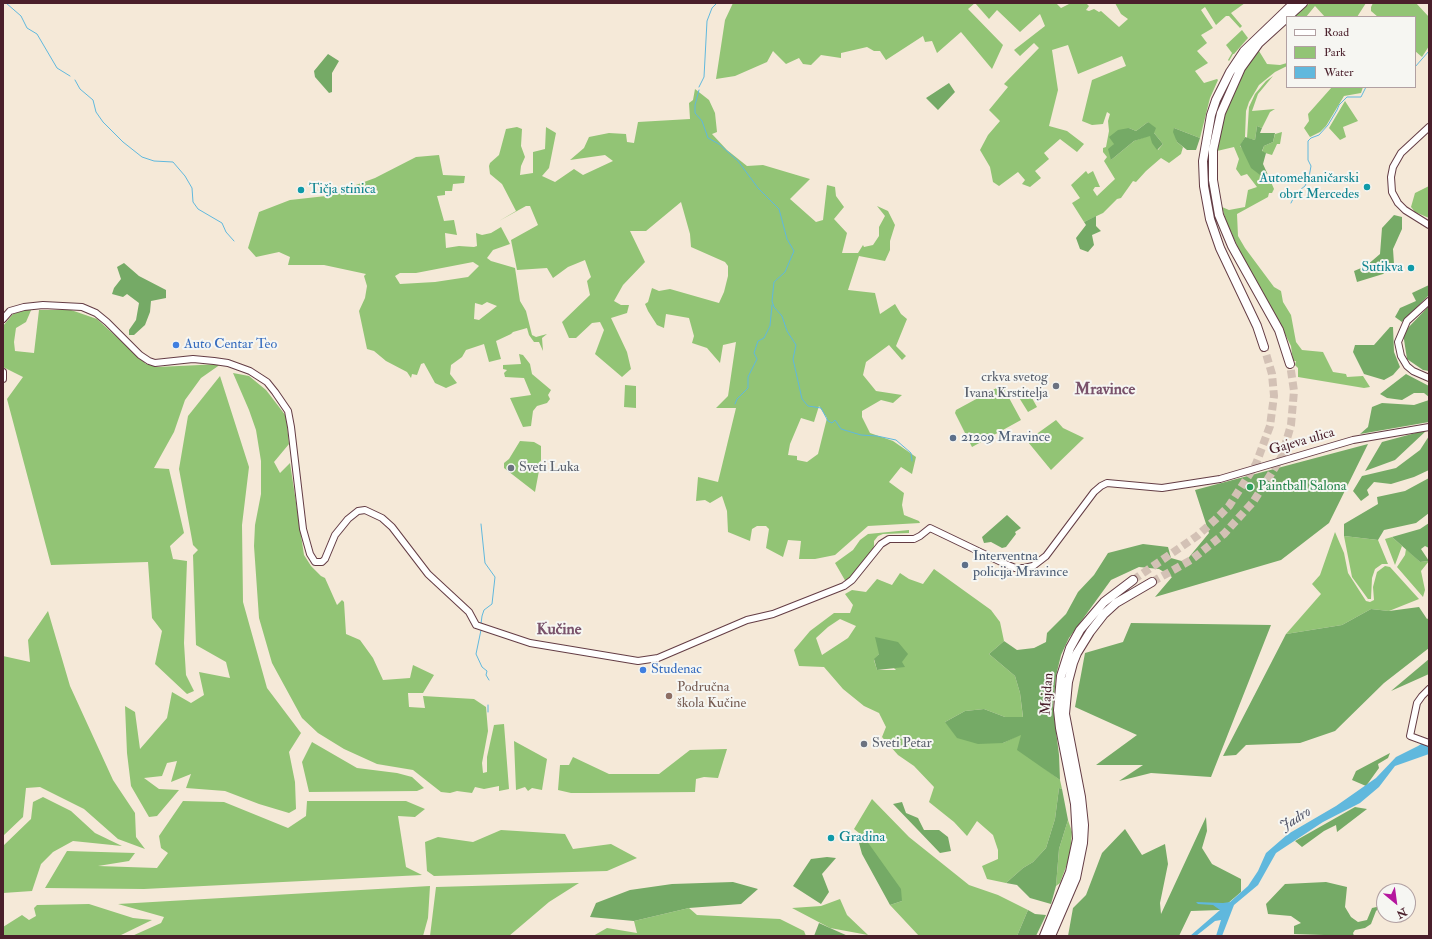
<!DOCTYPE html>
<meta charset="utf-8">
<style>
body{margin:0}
#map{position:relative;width:1432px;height:939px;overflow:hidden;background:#f5e9d8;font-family:"IM FELL Double Pica",serif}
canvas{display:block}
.frame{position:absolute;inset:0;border:4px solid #4a1f2b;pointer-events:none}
.legend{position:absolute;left:1286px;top:16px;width:130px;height:72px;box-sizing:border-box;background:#f6f6f2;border:1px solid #b1a0a2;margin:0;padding:5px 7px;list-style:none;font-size:12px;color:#4a1f2b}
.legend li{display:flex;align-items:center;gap:8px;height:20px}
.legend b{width:20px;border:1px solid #b1a0a2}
.north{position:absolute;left:1376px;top:883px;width:40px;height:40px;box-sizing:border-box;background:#f6f6f2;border:1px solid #b1a0a2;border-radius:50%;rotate:151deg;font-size:11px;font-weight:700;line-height:16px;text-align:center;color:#4a1f2b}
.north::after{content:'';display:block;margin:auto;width:14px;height:18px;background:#b5179e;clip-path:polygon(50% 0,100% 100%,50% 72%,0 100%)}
</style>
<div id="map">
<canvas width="1432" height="939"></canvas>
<div class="frame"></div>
<ul class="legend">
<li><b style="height:5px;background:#fff"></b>Road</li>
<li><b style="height:11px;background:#92c475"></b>Park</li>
<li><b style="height:11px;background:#60b8dd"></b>Water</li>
</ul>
<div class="north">N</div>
</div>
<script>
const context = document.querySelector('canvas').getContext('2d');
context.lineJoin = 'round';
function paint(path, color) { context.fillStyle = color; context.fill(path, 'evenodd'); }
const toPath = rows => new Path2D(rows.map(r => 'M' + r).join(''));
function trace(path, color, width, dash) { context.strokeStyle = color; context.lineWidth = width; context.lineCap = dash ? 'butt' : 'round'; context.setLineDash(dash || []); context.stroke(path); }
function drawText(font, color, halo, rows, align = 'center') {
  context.font = font + ' "IM FELL Double Pica",serif'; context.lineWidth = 4; context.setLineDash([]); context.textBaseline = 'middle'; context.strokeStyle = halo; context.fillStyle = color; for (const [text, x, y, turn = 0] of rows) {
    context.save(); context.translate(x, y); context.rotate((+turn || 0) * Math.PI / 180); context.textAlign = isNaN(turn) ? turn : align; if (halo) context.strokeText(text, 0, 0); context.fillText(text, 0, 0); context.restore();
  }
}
paint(toPath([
 [733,3,1056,3,1061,8,1071,3,1086,3,1089,6,1086,10,1089,11,1094,9,1099,12,1101,11,1119,27,1128,19,1121,14,1115,3,1245,3,1231,13,1242,26,1240,28,1229,16,1226,16,1216,25,1205,7,1201,10,1213,28,1201,35,1207,43,1197,51,1208,63,1195,71,1204,83,1217,79,1218,80,1210,98,1200,138,1174,128,1177,142,1183,147,1181,154,1169,163,1161,158,1146,171,1136,182,1133,181,1121,198,1117,199,1103,213,1084,222,1072,203,1080,198,1071,185,1086,171,1088,174,1093,171,1100,187,1095,187,1093,190,1097,196,1115,179,1104,161,1107,157,1103,152,1103,148,1106,147,1109,131,1108,121,1110,114,1107,112,1103,124,1092,125,1082,121,1092,80,1126,66,1122,56,1078,74,1068,45,1052,50,1058,90,1049,126,1067,131,1084,144,1077,152,1060,139,1044,153,1049,159,1035,171,1041,178,1030,187,1022,184,1025,180,1018,172,999,186,993,182,990,167,980,150,988,135,1000,121,989,110,1008,87,1004,84,1039,48,1034,43,1020,56,1014,50,1045,26,1040,14,1020,32,997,10,989,19,975,3,968,9,1003,45,992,69,961,32,937,53,932,41,925,42,923,36,886,60,880,51,874,51,867,47,841,53,841,58,821,55,811,65,803,64,799,58,786,64,773,51,767,62,735,76,716,79,725,20],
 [1148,122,1154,133,1163,144,1158,150,1150,135,1134,141,1111,160,1114,144,1129,128,1136,131],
 [1310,3,1362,4,1366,3,1357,17,1325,17,1315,6,1306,17,1293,17],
 [1373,3,1416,3,1429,17,1429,46,1422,57,1415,51,1415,17,1378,17,1371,11,1371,7],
 [1242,30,1248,38,1234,54,1233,54,1229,61,1228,60,1232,53,1226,45],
 [1259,51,1267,64,1280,65,1287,63,1287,66,1275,72,1259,85,1249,102,1246,111,1245,137,1240,146,1264,178,1268,175,1274,189,1272,193,1269,193,1268,197,1237,214,1238,236,1245,248,1274,287,1281,291,1283,302,1291,315,1296,342,1302,350,1323,352,1333,372,1346,374,1347,377,1363,376,1370,387,1364,388,1298,377,1298,368,1295,365,1296,361,1293,361,1291,346,1283,330,1245,263,1226,221,1222,207,1229,210,1245,207,1248,190,1257,187,1247,174,1241,176,1236,169,1239,159,1234,147,1217,151,1224,112,1234,88,1250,62],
 [1273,76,1258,94,1252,111,1275,109,1270,112,1262,128,1257,126,1255,140,1247,138,1249,107,1255,94,1266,81],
 [1332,87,1363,87,1361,93,1344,96,1326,126,1320,132,1310,137,1304,128,1309,121,1308,114],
 [695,89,709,100,715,113,717,132,712,134,727,150,747,166,763,165,810,179,790,199,816,222,823,220,827,185,835,187,836,196,844,207,834,219,847,233,842,253,858,253,863,245,864,247,873,245,879,236,879,227,885,216,877,206,888,211,895,225,890,241,890,250,885,261,859,256,848,290,875,293,880,314,895,304,901,314,907,319,896,346,906,356,902,360,889,345,866,362,863,375,876,391,902,395,893,403,881,400,862,411,862,417,870,433,893,441,916,457,912,474,901,467,889,482,904,493,902,505,904,515,919,521,920,523,868,526,835,555,815,559,799,559,801,541,788,540,783,557,766,548,769,529,766,526,757,526,752,529,750,541,728,532,727,511,722,496,710,503,705,500,696,501,698,477,718,482,736,408,716,408,728,396,736,342,723,345,720,363,707,348,692,343,694,336,689,318,666,314,664,328,657,325,648,311,645,304,648,302,652,288,659,291,670,289,719,303,724,292,728,276,728,266,725,262,691,247,690,234,681,202,646,231,630,231,645,262,623,285,614,301,621,305,629,305,627,313,611,318,627,352,631,369,622,377,595,354,604,330,600,322,592,323,576,338,569,338,562,322,590,295,587,281,591,277,585,260,568,267,553,278,547,268,517,270,511,240,538,225,530,206,526,206,499,221,516,211,502,184,490,174,489,166,490,163,499,155,506,129,517,127,522,129,521,146,525,157,521,166,520,175,533,173,533,152,545,149,546,127,556,133,549,168,542,176,555,182,574,169,583,175,613,161,605,155,570,160,584,148,589,137,609,133,626,134,627,142,634,143,638,122,690,119,689,103,693,100],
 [819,406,827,418,818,454,807,462,797,460,797,456,788,455,790,444,801,418,814,422],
 [1345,101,1358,121,1343,127,1346,137,1340,140,1329,128],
 [1282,132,1280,144,1277,144,1272,155,1262,152,1264,146,1273,142,1275,134],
 [439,155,443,175,465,176,464,183,453,184,452,191,445,191,445,195,437,196,444,221,454,220,457,235,445,233,446,248,459,246,474,247,477,246,476,233,482,235,491,233,501,227,510,244,493,250,487,258,491,261,515,268,520,301,526,311,532,335,536,337,547,334,542,338,543,351,539,342,534,342,529,335,527,328,513,332,511,334,496,341,501,359,489,362,484,344,466,350,462,357,451,365,450,374,457,383,446,388,435,383,424,363,421,364,417,375,412,374,411,378,407,372,386,361,374,351,367,349,359,311,365,298,367,286,364,276,366,274,324,265,288,265,290,257,279,252,256,257,248,248,259,212,290,200,326,196,375,178,416,157],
 [473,262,479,266,468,277,435,282,400,284,395,276,400,273,416,273],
 [487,302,497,306,479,320,474,319,475,303,482,305],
 [1429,186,1429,218,1415,212,1411,207,1415,193],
 [32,308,26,322,16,328,14,342,15,351,34,353,39,310,71,310,97,319,146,364,158,367,221,364,201,378,185,400,174,432,154,468,169,469,184,533,170,546,173,559,187,561,184,643,186,675,194,691,187,694,155,664,162,631,152,618,148,562,51,565,7,399,23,377,3,367,3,326,13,314],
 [519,354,523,355,530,364,532,374,551,390,548,395,550,399,547,403,537,406,533,411,531,426,523,427,510,398,531,395,524,378,505,377,504,373,507,370,503,369,503,365,521,364],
 [233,373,249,376,266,390,286,416,289,444,274,462,280,473,290,463,304,555,311,566,321,576,325,578,337,605,342,600,344,602,346,634,360,640,373,658,383,680,410,678,413,665,434,675,423,693,408,693,409,707,425,708,423,696,474,699,486,707,488,731,482,763,483,773,487,772,487,757,494,725,504,724,509,789,499,791,499,786,484,789,475,787,472,793,457,791,450,793,441,792,413,770,377,764,344,749,318,733,302,718,272,663,259,618,254,546,255,525,261,494,261,461,256,430,249,410],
 [220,376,249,467,242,525,243,602,267,688,301,733,289,752,295,782,296,809,289,813,259,804,225,791,186,788,191,774,171,782,177,761,167,763,162,776,144,778,159,789,179,790,157,816,149,817,131,786,127,753,125,706,135,712,140,749,167,718,172,692,191,703,204,695,199,672,230,678,226,662,196,645,193,555,198,550,193,545,179,469,188,416],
 [625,385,636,386,636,408,624,407],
 [1002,385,1021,420,972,447,955,413,956,410],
 [1028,391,1037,407,1028,412,1018,396],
 [1056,420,1063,428,1084,438,1051,470,1028,442,1031,438],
 [520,441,534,442,541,446,541,460,535,492,504,468,504,463,509,459],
 [909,530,909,533,883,534,878,536,874,541,874,546,871,554,853,576,846,582,835,563,853,550,860,540,868,534],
 [1335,532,1344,553,1348,573,1366,601,1370,602,1374,600,1373,587,1377,572,1385,566,1390,567,1419,599,1389,611,1371,609,1342,625,1286,634,1321,594,1312,584,1320,575],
 [1344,536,1378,540,1388,564,1382,564,1375,569,1372,578,1371,599,1368,599,1352,577],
 [1392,537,1402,546,1395,565,1385,539],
 [1406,549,1420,562,1429,561,1421,571,1425,590,1423,597,1397,567,1405,555],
 [934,569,991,610,1000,622,1004,641,989,654,1015,676,1020,693,1023,718,1005,717,984,709,965,711,945,722,1003,743,1021,734,1040,765,1060,780,1062,789,1059,788,1055,819,1046,848,1033,862,1023,868,1006,883,987,879,982,866,998,859,998,850,993,835,977,821,967,836,954,822,929,802,934,787,914,766,898,755,882,737,886,727,879,713,864,706,843,689,824,667,799,666,794,650,810,631,834,613,850,613,853,605,845,594,852,590,866,592,877,579,892,585,900,573,909,579,923,584],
 [840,619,856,626,848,638,822,655,816,638,828,627],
 [879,654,896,670,877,670,874,660],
 [48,611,70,686,113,780,135,813,136,837,145,849,118,839,84,809,40,787,26,788,23,817,3,836,3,656,30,662,28,640],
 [514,741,547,759,542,790,532,788,528,791,525,787,516,790],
 [312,742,357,768,397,773,412,777,424,788,417,791,309,792,302,762],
 [727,749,718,778,704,777,696,779,695,792,589,793,571,793,558,790,560,765,569,765,573,757,609,774,659,774,690,750],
 [43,797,71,811,95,833,122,846,73,841,53,852,41,864,32,891,3,893,3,846,31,819,33,802],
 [872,799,909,837,969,885,998,895,1028,910,1017,936,919,936,890,905,902,901,864,837,854,829],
 [183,801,224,802,288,828,306,816,307,801,406,801,425,809,415,817,398,816,406,867,422,875,144,889,45,888,67,851,135,853,129,861,98,866,157,868,168,853,161,848,159,836],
 [1068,820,1072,832,1070,856,1060,883,1056,886,1059,849],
 [501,830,565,834,573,849,611,844,637,858,607,871,434,876,427,871,425,842,438,837,473,842],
 [579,883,549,902,509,936,430,936,436,887],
 [430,886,428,918,423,936,132,936,161,923,164,917,118,904],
 [840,899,847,915,868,935,830,928,792,908,821,906],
 [89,904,133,918,152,920,119,936,3,936,3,927,22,915,29,920,36,916,34,908,37,905],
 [689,908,697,915,780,919,804,931,806,936,593,936,607,928,637,933,634,921]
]), '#92c475');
paint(toPath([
 [328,54,339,61,332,73,332,92,329,93,315,77,314,71],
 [949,83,955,92,938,110,926,98],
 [1148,122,1156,128,1154,133,1163,144,1157,150,1152,143,1150,136,1134,141,1111,160,1108,149,1114,144,1109,137,1118,130,1129,128,1136,131],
 [1257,126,1262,128,1260,133,1275,133,1273,142,1264,146,1262,151,1266,153,1263,164,1268,175,1264,178,1251,168,1240,145,1245,137,1255,140],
 [1174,128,1200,138,1196,150,1187,150,1177,142,1173,132],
 [1394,215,1402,217,1402,229,1393,249,1394,264,1383,274,1357,282,1354,271,1366,266,1380,254,1382,228],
 [1096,216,1096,226,1101,231,1092,235,1094,245,1088,252,1080,249,1076,238,1086,225,1084,222],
 [124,263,139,276,166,290,166,298,151,301,150,312,145,325,134,335,129,335,129,330,136,320,139,303,127,294,123,297,112,294,114,288,121,279,117,267],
 [1429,285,1429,295,1402,322,1395,317,1400,308,1416,301,1412,293],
 [1429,306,1429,371,1423,370,1407,359,1403,333],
 [1390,327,1393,327,1394,352,1400,367,1393,375,1384,380,1364,374,1353,352,1355,345,1374,345],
 [1406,374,1429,386,1429,397,1424,393,1414,393,1402,400,1387,398,1380,394],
 [1429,400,1429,422,1360,434,1368,427,1372,407,1382,403,1414,405],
 [1427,430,1395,460,1365,471,1382,442],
 [1429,436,1429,470,1414,477,1391,484,1374,482,1367,490,1369,495,1361,501,1353,491,1362,476,1396,468,1420,450],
 [1368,444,1329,523,1281,560,1155,597,1172,577,1159,569,1139,567,1111,580,1069,638,1061,655,1056,676,1053,707,1059,755,1060,780,1017,750,1021,735,1003,743,978,744,957,738,945,722,965,711,984,709,1005,717,1023,717,1020,693,1015,676,989,654,1004,641,1017,650,1034,648,1046,642,1047,633,1066,614,1078,592,1094,575,1108,553,1143,544,1168,547,1171,558,1185,562,1209,533,1195,490],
 [1429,478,1429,513,1416,523,1384,530,1378,540,1344,536,1344,524,1378,504,1377,497,1405,491],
 [1007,515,1021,528,1015,532,1016,534,1006,547,1002,548,991,542,984,543,982,537],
 [1429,523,1429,548,1425,546,1421,549,1429,561,1420,562,1392,537,1420,529],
 [1419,607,1427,619,1429,618,1429,648,1384,683,1335,731,1300,743,1246,745,1236,755,1223,756,1286,634,1342,625,1371,609,1389,611],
 [1131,623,1271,625,1211,777,1151,773,1119,781,1143,765,1096,765,1137,735,1075,707,1085,653,1123,642],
 [875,637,898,642,908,654,902,662,905,667,877,670,874,659,879,654],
 [1429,659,1429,674,1391,691],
 [1390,753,1388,758,1378,764,1379,768,1366,786,1352,780,1356,771],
 [1059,788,1062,789,1068,820,1059,849,1056,886,1051,904,1030,898,1017,885,1006,883,1023,868,1033,862,1046,848,1055,819],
 [902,802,906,813,918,818,924,830,939,830,948,837,951,851,940,853,893,804],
 [1355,807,1367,809,1337,832,1336,825,1324,831,1302,847,1295,841],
 [1206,817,1207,831,1202,848,1212,864,1241,879,1241,892,1220,910,1191,911,1179,936,1068,936,1073,908,1086,895,1102,853,1125,829,1142,855,1165,844,1168,864,1160,903,1161,914],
 [864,837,901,889,902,901,890,905,862,854,859,843],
 [827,857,836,858,822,874,829,892,821,904,793,886,811,859],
 [733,882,758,889,741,904,689,908,634,921,590,917,596,903,630,890,672,884],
 [1326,882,1347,887,1345,907,1351,917,1358,922,1367,920,1372,908,1381,906,1376,911,1371,924,1365,928,1355,930,1353,933,1354,936,1294,934,1294,926,1301,923,1291,916,1268,914,1266,904,1285,884],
 [1028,910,1035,914,1046,915,1036,936,1017,936],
 [819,923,830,928,848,936,814,936]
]), '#75aa66');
paint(toPath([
 [1429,739,1429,754,1395,766,1379,787,1360,803,1323,822,1276,853,1258,885,1234,905,1222,936,1216,936,1221,920,1215,921,1196,936,1190,936,1220,910,1213,905,1198,904,1196,902,1223,903,1230,902,1248,886,1258,871,1266,853,1288,834,1336,806,1376,778,1396,757,1418,746]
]), '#60b8dd');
trace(toPath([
 [6,3,21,16,27,28,37,34,57,68,70,76],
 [1415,67,1429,51],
 [75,80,80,89,93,100,96,112,103,122,123,142,142,157,154,161,173,162,185,176,192,188,193,202,198,209,222,223,226,232,234,241],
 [699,87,704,77,707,21,712,8,717,3],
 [699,90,695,105,695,113,702,121,708,138,719,144,738,161,758,188,779,209,787,239,794,251,785,272,774,282,772,301,774,307,782,316,787,331,796,345,793,359,802,399,808,406,821,408,828,421,832,423,835,420,841,429,861,435,877,436,896,440,911,453,912,461],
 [1291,203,1296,193,1305,186,1309,177,1311,166,1308,160,1308,141,1311,138,1319,135,1328,125,1337,110,1339,105,1347,97,1361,97,1366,87],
 [735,404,737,399,748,388,748,377,757,359,754,353,758,341,764,338,770,326,772,305],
 [481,624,482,616,484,610,492,604,495,577,485,563,481,524],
 [481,630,476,654,482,667,487,671,486,675,489,680],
 [488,712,488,705]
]), '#60b8dd', 1);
trace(toPath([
 [1133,580,1197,536,1216,519,1229,506,1256,464,1270,426,1274,396,1272,374,1264,347],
 [1152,582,1191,560,1224,534,1253,502,1271,474,1282,456,1291,425,1294,391,1290,364]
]), '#d3c1b5', 8, [8, 4]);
const secondary = toPath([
 [1429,127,1401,153,1393,167,1391,177,1392,192,1398,203,1405,210,1429,225],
 [1429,301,1407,321,1398,342,1401,356,1407,366,1413,371,1429,378],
 [3,319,10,311,24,307,43,305,82,307,96,313,107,322,140,355,149,361,155,363,193,359,214,361,228,363,250,371,267,382,275,392,288,411,291,427,303,529,310,554,315,562,322,562,325,559,335,535,348,519,358,511,365,510,382,518,392,527,428,574,469,612,476,625,530,643,638,661,658,658,747,620,773,614,844,586,852,580,881,544,889,539,914,539,920,536,930,528,1001,562,1015,568,1024,568,1033,566,1046,556,1094,492,1101,486,1107,483,1162,488,1220,479,1353,440,1429,427],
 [3,372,3,379],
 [1429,689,1422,696,1417,703,1410,736,1429,743]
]);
const highway = toPath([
 [1264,347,1257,326,1220,248,1210,219,1204,186,1203,161,1211,115,1216,100,1230,72,1244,51,1294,3],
 [1290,364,1279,330,1232,246,1219,215,1213,180,1213,150,1221,113,1241,68,1259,43,1303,3],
 [1044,936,1070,872,1077,839,1075,804,1060,728,1058,710,1061,676,1070,648,1080,630,1104,602,1133,580],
 [1051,936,1076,878,1083,843,1084,825,1081,797,1065,714,1068,682,1073,663,1077,653,1090,632,1104,614,1116,603,1152,582]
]);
trace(secondary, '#643d45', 8);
trace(highway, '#643d45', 10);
trace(secondary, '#fff', 6);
trace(highway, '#fff', 8);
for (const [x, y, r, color] of [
 [1367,187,4,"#0f9aa8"],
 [301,190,4,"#0f9aa8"],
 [1411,268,4,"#0f9aa8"],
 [176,345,4,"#3f7fe0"],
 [1056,386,4,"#6b7280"],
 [953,438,4,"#5c6f8a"],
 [511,468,4,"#6b7280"],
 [1250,487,4,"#2e9e5b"],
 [965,565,4,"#5c6f8a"],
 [643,670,4,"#3f7fe0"],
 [669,696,4,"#8d6e63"],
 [864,744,4,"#6b7280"],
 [831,838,4,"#0f9aa8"]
]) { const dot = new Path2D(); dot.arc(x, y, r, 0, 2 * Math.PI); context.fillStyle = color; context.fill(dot); trace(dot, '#f6f6f2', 1.5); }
drawText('14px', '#0d838f', '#f6f6f2', [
 ["Automehaničarski",1359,179],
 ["obrt Mercedes",1359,195],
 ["Tičja stinica",309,190,"left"],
 ["Sutikva",1403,268],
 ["Gradina",839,838,"left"]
], 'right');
drawText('14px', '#366cbe', '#f6f6f2', [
 ["Auto Centar Teo",184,345],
 ["Studenac",651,670]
], 'left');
drawText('14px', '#5b616d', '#f6f6f2', [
 ["crkva svetog",1048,378,"right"],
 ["Ivana Krstitelja",1048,394,"right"],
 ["Sveti Luka",519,468],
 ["Sveti Petar",872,744]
], 'left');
drawText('14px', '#4e5e75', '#f6f6f2', [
 ["21209 Mravince",961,438],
 ["Interventna",973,557],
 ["policija Mravince",973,573]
], 'left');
drawText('14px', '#4a1f2b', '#f6f6f2', [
 ["Gajeva ulica",1302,442,-16],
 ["Majdan",1048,694,-86]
]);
drawText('14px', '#27864d', '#f6f6f2', [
 ["Paintball Salona",1258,487]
], 'left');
drawText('14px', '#785e54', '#f6f6f2', [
 ["Područna",677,688],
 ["škola Kučine",677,704]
], 'left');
drawText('italic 15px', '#525569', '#f6f6f2', [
 ["Jadro",1296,820,-32]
]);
drawText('bold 16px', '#79526b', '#f6f6f2', [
 ["Mravince",1105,391],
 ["Kučine",559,631]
]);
</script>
